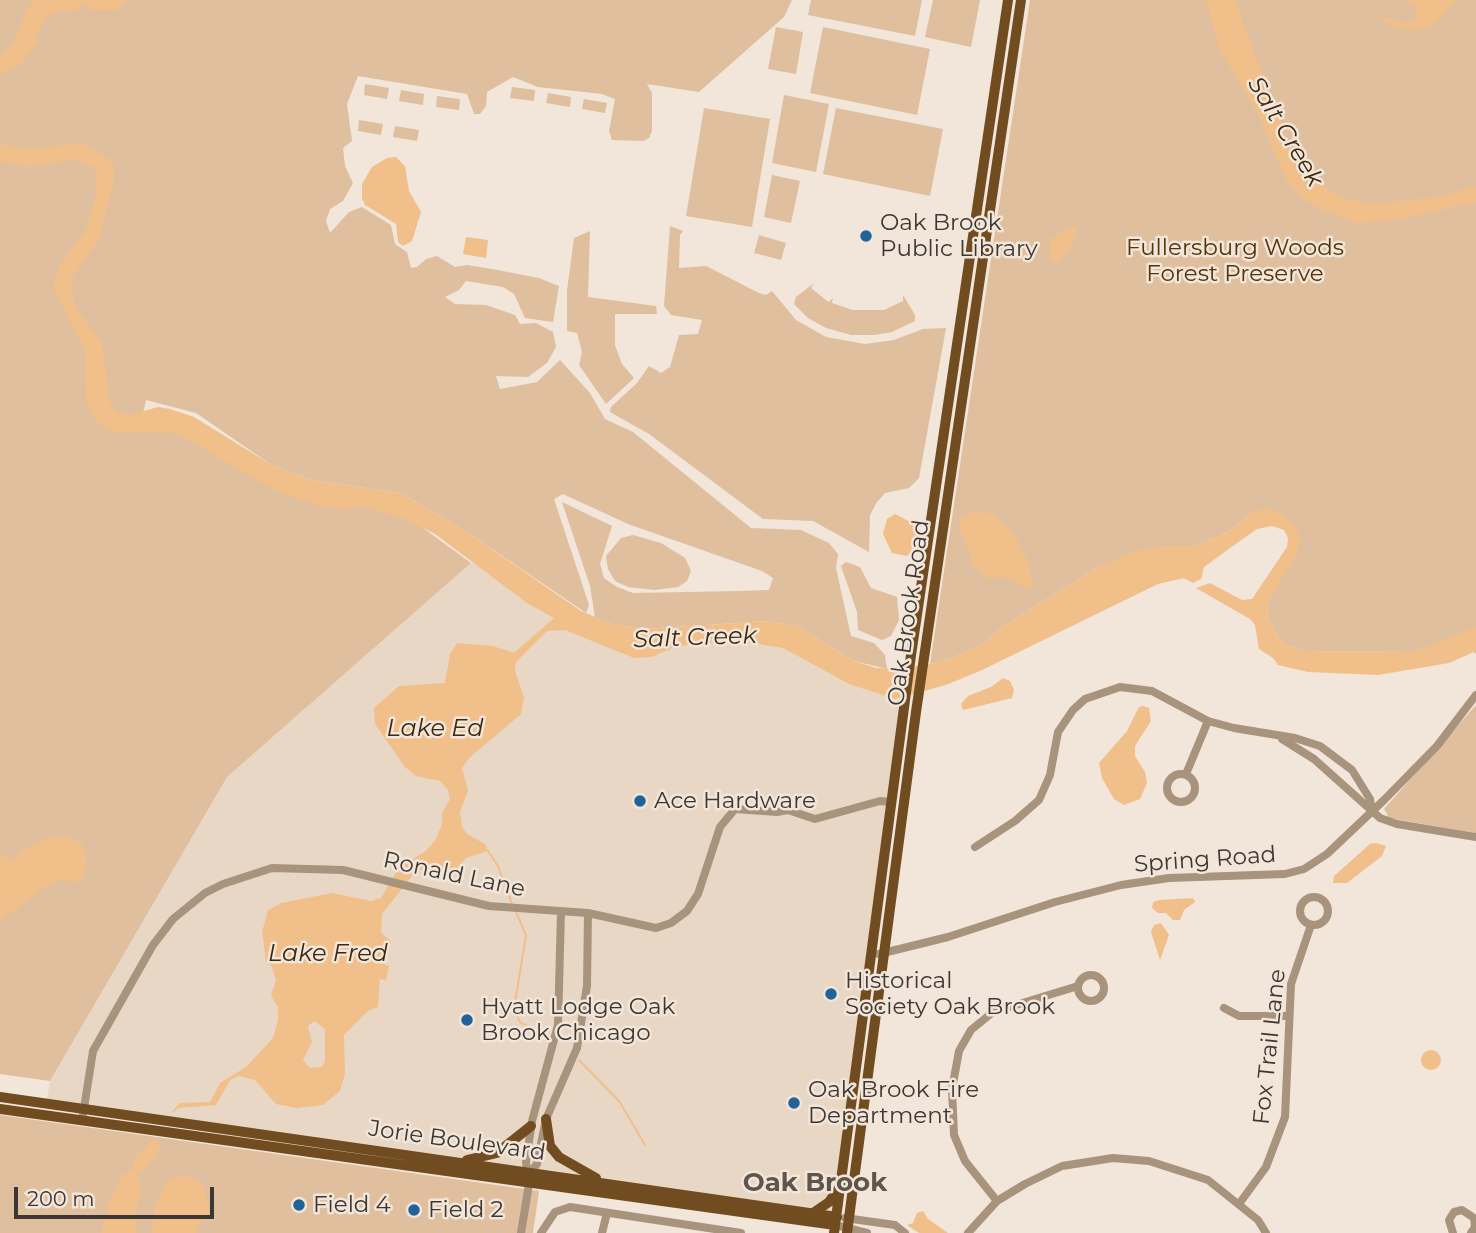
<!DOCTYPE html>
<style>
body{margin:0}
#map{position:relative;width:1476px;height:1233px;overflow:hidden;background:#f2e5d9;font-family:Montserrat,sans-serif}
canvas{display:block}
.scale{position:absolute;left:14px;top:1187px;width:200px;height:32px;box-sizing:border-box;border:4px solid #3c3732;border-top:0;padding-left:9px;font-size:21px;line-height:24px;white-space:nowrap;color:#3c3732;-webkit-text-stroke:5px #f2e5d9;paint-order:stroke}
</style>
<div id="map">
<canvas width="1476" height="1233"></canvas>
<div class="scale">200 m</div>
</div>
<script>
const context = document.querySelector('canvas').getContext('2d');
context.lineJoin = 'round';
function paint(path, color) { context.fillStyle = color; context.fill(path, 'evenodd'); }
const toPath = rows => new Path2D(rows.map(r => 'M' + r).join(''));
function trace(path, color, width, dash) { context.strokeStyle = color; context.lineWidth = width; context.lineCap = dash ? 'butt' : 'round'; context.setLineDash(dash || []); context.stroke(path); }
function drawText(font, color, halo, rows, align = 'center') {
  context.font = font + ' Montserrat,sans-serif'; context.lineWidth = 5; context.setLineDash([]); context.textBaseline = 'middle'; context.strokeStyle = halo; context.fillStyle = color; for (const [text, x, y, turn = 0] of rows) {
    context.save(); context.translate(x, y); context.rotate((+turn || 0) * Math.PI / 180); context.textAlign = isNaN(turn) ? turn : align; if (halo) context.strokeText(text, 0, 0); context.fillText(text, 0, 0); context.restore();
  }
}
paint(toPath([
 [471,563,482,565,569,623,687,641,741,639,790,646,903,691,834,1213,47,1099,50,1081,227,777]
]), '#e9d7c5');
paint(toPath([
 [0,0,792,0,784,17,699,92,647,84,652,93,652,131,649,138,643,141,612,140,609,131,615,99,602,94,538,87,513,77,487,92,486,106,480,114,474,114,467,94,358,76,347,104,352,141,343,148,345,166,353,183,343,201,330,209,326,221,330,233,349,212,362,207,391,225,395,244,407,252,411,268,417,267,426,259,437,256,455,267,467,265,492,269,539,278,559,286,553,322,525,318,514,294,503,287,466,281,459,290,445,297,455,304,486,305,515,315,520,324,536,323,553,332,556,347,547,363,528,377,496,376,500,389,537,382,560,360,590,393,605,419,633,432,751,528,801,530,829,543,838,554,836,568,851,636,874,643,885,655,887,669,854,661,797,626,767,621,644,629,612,624,595,617,590,586,562,502,612,526,600,564,604,578,617,587,633,593,741,591,769,590,773,578,762,571,628,524,563,494,554,499,589,605,586,613,464,530,401,493,311,480,270,464,196,413,146,400,139,430,178,429,364,504,408,517,471,563,227,777,50,1081,0,1074],
 [811,0,922,0,915,36,808,15],
 [933,0,980,0,971,47,925,37],
 [1030,0,1476,0,1476,654,1457,636,1413,652,1304,651,1285,645,1277,636,1267,615,1269,599,1300,538,1253,512,1228,532,1197,546,1161,546,1101,565,1005,625,984,643,950,659,930,664],
 [776,27,803,32,796,74,768,69],
 [823,27,930,49,917,115,810,93],
 [365,84,389,88,387,99,364,95],
 [512,87,535,90,534,101,510,98],
 [401,90,424,94,423,105,399,101],
 [548,93,571,97,570,107,546,103],
 [784,95,829,104,816,172,772,163],
 [437,96,460,99,459,110,436,107],
 [584,99,607,103,605,113,582,109],
 [704,108,770,119,752,227,686,216],
 [836,108,943,129,930,196,823,174],
 [359,120,383,124,381,135,358,131],
 [395,126,419,130,417,141,393,137],
 [772,175,800,181,791,223,764,217],
 [670,226,683,231,680,235,679,268,706,266,759,293,766,295,772,291,796,320,826,337,865,344,894,340,923,329,946,328,919,478,909,488,885,493,877,502,870,515,869,552,813,521,763,519,649,434,610,412,611,407,637,383,649,366,661,373,670,367,679,335,698,334,702,320,671,315,664,306],
 [590,231,588,297,656,306,657,314,615,314,615,345,622,364,634,378,606,404,579,365,582,352,577,333,567,331,567,290,574,238],
 [759,235,786,243,781,260,754,253],
 [814,283,811,288,826,300,829,302,833,298,832,303,853,310,884,310,903,301,903,295,915,315,915,321,892,332,874,335,851,335,826,328,808,318,794,304,796,297],
 [633,535,661,543,685,558,691,571,687,581,678,587,654,590,628,587,615,581,608,569,606,556,621,538],
 [846,562,860,567,871,588,897,597,899,620,891,636,882,640,858,630,857,612,841,566],
 [1476,705,1476,833,1389,818,1384,809],
 [0,1115,539,1191,533,1233,0,1233]
]), '#dfbf9e');
paint(toPath([
 [36,0,134,0,124,2,118,10,93,10,83,5,77,10,60,11,47,16,36,36,39,40,19,66,0,74,0,55,13,44,27,8],
 [1206,0,1235,0,1283,130,1305,171,1326,188,1346,199,1376,204,1442,196,1476,186,1476,202,1393,221,1357,223,1320,209,1300,196,1285,178,1257,112,1219,49],
 [1402,0,1457,0,1435,24,1418,31,1389,26,1379,16,1405,23,1416,19,1416,6],
 [83,143,111,160,115,175,99,240,73,276,72,295,79,312,102,343,109,401,116,411,129,415,158,407,170,409,194,417,270,464,311,480,401,493,464,530,581,611,612,624,644,629,767,621,797,626,854,661,876,668,899,669,930,664,950,659,984,643,1005,625,1101,565,1133,552,1161,546,1197,546,1228,532,1253,512,1267,508,1280,513,1295,526,1300,538,1297,553,1269,600,1267,615,1277,636,1285,645,1304,651,1413,652,1476,627,1476,651,1449,663,1378,675,1308,672,1278,665,1273,658,1259,649,1255,625,1250,619,1196,588,1210,583,1242,600,1252,599,1287,547,1288,538,1284,530,1272,526,1257,529,1237,543,1204,567,1201,579,1193,583,1184,578,1158,584,982,670,946,685,895,699,849,684,783,648,745,642,699,643,672,648,652,657,634,658,565,630,547,631,516,662,515,671,524,698,521,714,469,758,462,768,468,791,460,812,462,827,467,834,485,844,488,851,466,858,452,875,426,869,416,871,382,914,381,933,391,941,385,965,389,966,386,980,380,979,378,1007,369,1010,344,1035,345,1074,340,1091,323,1105,297,1108,276,1104,255,1080,239,1076,230,1080,216,1105,179,1108,170,1114,180,1103,210,1102,220,1083,246,1067,273,1038,278,1020,278,1007,271,995,276,981,272,967,266,961,262,932,268,910,281,903,332,893,371,901,381,898,400,866,426,851,436,839,442,824,442,813,450,799,448,790,440,781,416,776,405,767,375,724,374,708,399,686,445,683,450,654,457,643,493,646,514,653,554,618,527,603,435,534,405,519,359,506,349,510,323,507,278,492,176,433,113,432,98,423,86,401,85,352,53,287,59,265,86,230,96,194,95,169,87,163,73,160,29,167,0,161,0,144,30,149],
 [314,1021,325,1029,325,1060,322,1067,310,1068,303,1060,312,1042,308,1026],
 [396,157,405,166,409,191,421,212,412,241,403,246,398,242,396,224,365,205,362,198,362,184,372,167,387,158],
 [1077,227,1074,243,1069,250,1057,261,1050,260,1050,240,1065,229],
 [466,237,488,240,486,258,463,254],
 [975,511,994,515,1015,535,1029,563,1033,589,1028,590,1008,577,989,579,974,567,964,537,959,531,961,518],
 [895,514,916,525,918,530,917,545,907,556,892,553,883,534,887,519],
 [1003,678,1010,681,1014,690,1012,698,963,710,961,704,968,696,991,687],
 [1143,706,1149,708,1151,721,1135,746,1135,756,1145,772,1147,783,1140,799,1124,805,1114,799,1102,778,1099,763,1127,731,1139,707],
 [52,836,72,838,83,845,87,860,83,877,77,882,59,880,43,888,0,921,0,852,6,858,14,858,26,848],
 [1376,843,1386,846,1382,856,1347,883,1333,883,1334,876,1370,844],
 [1193,898,1195,902,1184,910,1180,920,1173,920,1166,913,1158,913,1152,908,1153,902,1159,900],
 [1161,923,1169,935,1160,960,1151,932,1154,925],
 '1421 1060a10 10 0 1 1 20 0a10 10 0 1 1-20 0Z',
 [155,1138,160,1144,157,1157,146,1169,136,1173,142,1188,136,1210,136,1233,101,1233,109,1202,122,1176,132,1169,136,1156],
 [177,1175,190,1177,203,1185,210,1213,203,1218,196,1233,152,1233,154,1209,167,1181],
 [923,1211,928,1219,948,1233,919,1233,907,1225,913,1223,917,1213]
]), '#f1bf89');
trace(toPath([
 [488,851,498,866,512,904],
 [516,912,526,935,514,1009,520,1022,550,1039],
 [579,1060,619,1101,645,1145]
]), '#f1bf89', 2);
trace(toPath([
 [1282,739,1314,759,1380,818,1397,824,1476,837],
 '1167 788a14 14 0 1 1 28 0a14 14 0 1 1-28 0Z',
 [1186,774,1208,721],
 [975,847,1015,821,1039,800,1050,775,1058,732,1073,710,1085,699,1120,687,1152,691,1208,721,1234,728,1295,738,1320,746,1352,770,1370,799,1372,812],
 '1300 911a14 14 0 1 1 28 0a14 14 0 1 1-28 0Z',
 [879,954,948,937,1055,902,1121,885,1169,878,1285,874,1304,869,1327,854,1384,800,1437,746,1476,695],
 '1078 988a13 13 0 1 1 26 0a13 13 0 1 1-26 0Z',
 [1224,1008,1239,1016,1288,1016],
 [82,1121,93,1051,153,945,173,919,205,893,223,884,272,868,343,870,489,906,588,913,656,928,671,923,687,911,698,894,720,827,735,809,777,812,788,810,815,819,880,801,891,802],
 [530,1173,537,1164,546,1119,577,1048,587,986,588,913],
 [997,1201,965,1161,954,1135,952,1089,959,1051,971,1030,993,1012,1078,986],
 [1239,1204,1266,1167,1285,1117,1291,984,1311,925],
 [845,1218,895,1225,905,1233],
 [835,1225,867,1233],
 [521,1233,529,1184,526,1162,532,1121,558,1025,561,912],
 [541,1233,555,1212,570,1207,741,1233],
 [602,1233,607,1213],
 [968,1233,997,1201,1025,1184,1062,1166,1113,1158,1149,1161,1208,1180,1258,1220,1266,1233],
 [1453,1233,1449,1220,1454,1212,1462,1210,1474,1218,1475,1227,1471,1233]
]), '#a8937d', 8);
trace(toPath([
 [0,1097,837,1217],
 [0,1109,835,1225],
 [546,1119,550,1146,559,1157,596,1178],
 [467,1160,497,1153,531,1126],
 [813,1213,829,1202,840,1187],
 [834,1233,911,655,1008,0],
 [847,1233,916,712,1021,0]
]), '#714c21', 10);
for (const [x, y, r, color] of [
 [866,236,7,"#216298"],
 [640,801,7,"#216298"],
 [831,994,7,"#216298"],
 [467,1020,7,"#216298"],
 [794,1103,7,"#216298"],
 [299,1205,7,"#216298"],
 [414,1210,7,"#216298"]
]) { const dot = new Path2D(); dot.arc(x, y, r, 0, 2 * Math.PI); context.fillStyle = color; context.fill(dot); trace(dot, '#f2e5d9', 2.5); }
drawText('23px', '#3c3732', '#f2e5d9', [
 ["Oak Brook",880,223],
 ["Public Library",880,249],
 ["Ace Hardware",654,801],
 ["Historical",845,981],
 ["Society Oak Brook",845,1007],
 ["Hyatt Lodge Oak",481,1007],
 ["Brook Chicago",481,1033],
 ["Oak Brook Fire",808,1090],
 ["Department",808,1116],
 ["Field 4",313,1205],
 ["Field 2",428,1210]
], 'left');
drawText('23px', '#553409', '#f2e5d9', [
 ["Fullersburg Woods",1235,248],
 ["Forest Preserve",1235,274]
]);
drawText('23px', '#3c3732', '#f2e5d9', [
 ["Oak Brook Road",909,613,-82],
 ["Spring Road",1205,860,-4],
 ["Ronald Lane",454,875,12],
 ["Fox Trail Lane",1270,1047,-84],
 ["Jorie Boulevard",457,1141,8]
]);
drawText('italic 24px', '#3c270f', '#f2e5d9', [
 ["Salt Creek",1285,132,59],
 ["Salt Creek",695,638,-2],
 ["Lake Ed",435,729],
 ["Lake Fred",328,954]
]);
drawText('bold 26px', '#60554b', '#f2e5d9', [
 ["Oak Brook",815,1183]
]);
</script>
